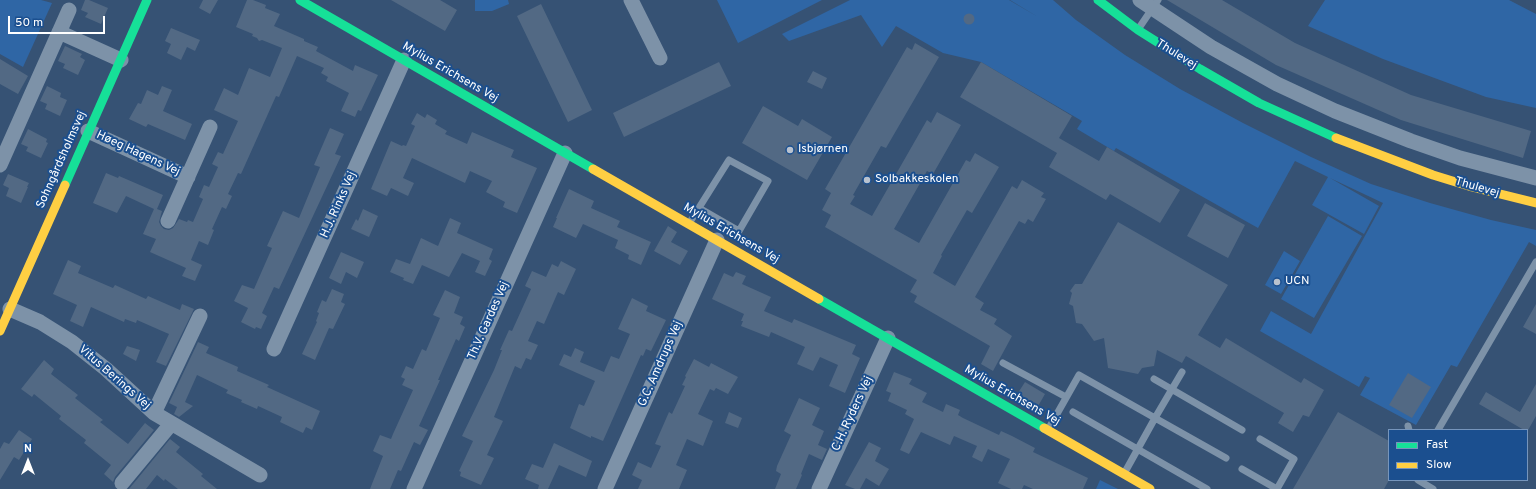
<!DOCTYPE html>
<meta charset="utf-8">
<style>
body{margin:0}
#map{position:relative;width:1536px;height:489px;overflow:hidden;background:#365274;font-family:Overpass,sans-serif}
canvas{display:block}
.legend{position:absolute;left:1388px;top:429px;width:140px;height:52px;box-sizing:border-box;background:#1b4f8f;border:1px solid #7695bc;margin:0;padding:5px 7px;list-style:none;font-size:12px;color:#fff}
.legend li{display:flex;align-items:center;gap:8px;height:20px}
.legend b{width:20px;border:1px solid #7695bc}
.north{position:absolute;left:8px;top:441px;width:40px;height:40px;-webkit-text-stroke:3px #1b4f8f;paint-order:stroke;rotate:0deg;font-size:11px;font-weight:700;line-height:16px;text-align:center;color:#fff}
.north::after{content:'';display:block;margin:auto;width:14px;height:18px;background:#fff;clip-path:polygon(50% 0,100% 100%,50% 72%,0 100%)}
.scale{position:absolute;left:8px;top:16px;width:97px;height:18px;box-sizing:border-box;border:2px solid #fff;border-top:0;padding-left:5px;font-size:12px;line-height:14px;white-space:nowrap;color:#fff;-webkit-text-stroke:3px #1b4f8f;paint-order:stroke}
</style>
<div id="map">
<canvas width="1536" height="489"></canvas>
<ul class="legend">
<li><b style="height:5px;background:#16e098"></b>Fast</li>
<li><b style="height:5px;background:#ffcf43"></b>Slow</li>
</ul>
<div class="north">N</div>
<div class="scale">50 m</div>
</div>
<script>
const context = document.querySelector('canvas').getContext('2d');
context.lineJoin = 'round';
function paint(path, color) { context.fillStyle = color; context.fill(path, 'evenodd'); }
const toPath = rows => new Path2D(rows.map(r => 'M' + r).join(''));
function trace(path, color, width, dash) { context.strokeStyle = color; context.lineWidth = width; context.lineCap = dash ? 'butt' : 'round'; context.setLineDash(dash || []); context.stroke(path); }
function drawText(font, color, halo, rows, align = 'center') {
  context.font = font + ' Overpass,sans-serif'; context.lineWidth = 4; context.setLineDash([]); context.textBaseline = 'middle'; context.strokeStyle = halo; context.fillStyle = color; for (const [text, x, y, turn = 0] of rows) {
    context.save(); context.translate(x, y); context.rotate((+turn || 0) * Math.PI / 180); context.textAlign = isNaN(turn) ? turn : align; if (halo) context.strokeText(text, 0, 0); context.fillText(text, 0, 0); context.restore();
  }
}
paint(toPath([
 [0,0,41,0,52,3,23,67,0,54],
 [475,0,508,0,509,4,492,11,475,11],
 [717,0,822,0,738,43],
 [850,0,1009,0,1038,17,1010,0,1053,0,1076,20,1125,55,1180,89,1243,123,1311,157,1371,184,1430,203,1491,220,1536,230,1536,246,1529,242,1457,367,1451,365,1416,425,1360,395,1370,378,1365,376,1359,387,1260,331,1271,311,1311,334,1383,203,1330,178,1379,206,1364,234,1312,205,1328,177,1295,161,1258,228,1116,148,1114,151,1077,129,1082,121,981,62,943,53,896,26,882,47,861,15,789,41,782,34],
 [1325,0,1509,0,1536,14,1536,108,1486,97,1383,59,1308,26],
 [1328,216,1362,236,1314,318,1281,299],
 [1284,251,1300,261,1281,294,1265,285],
 [1100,480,1118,489,1096,489]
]), '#2f66a5');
paint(toPath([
 [85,0,89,0,108,8,101,24,85,17,88,13,81,10],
 [203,0,218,0,210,14,199,8],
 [247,0,253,0,266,5,265,8,280,14,274,26,304,39,304,41,318,47,316,51,353,71,355,65,378,75,361,111,358,110,355,117,341,111,349,93,326,81,328,77,321,73,324,68,297,56,279,97,276,96,241,174,238,173,228,194,232,196,226,209,222,207,212,229,214,230,208,245,199,241,191,260,202,265,195,281,182,276,186,268,150,252,156,239,143,234,154,209,126,196,117,213,93,203,106,173,118,178,119,176,163,195,157,209,162,211,159,222,161,226,164,229,169,230,173,228,179,219,187,222,188,220,193,222,203,199,199,197,204,185,209,187,218,167,212,164,218,152,223,154,238,121,214,110,224,88,238,95,249,68,270,77,282,48,262,40,259,41,257,38,252,36,253,34,236,27],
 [391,0,440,0,457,10,445,31],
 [1167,0,1222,0,1295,43,1411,95,1531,131,1523,158,1401,120,1276,65],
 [541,4,592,110,568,122,517,16],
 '963.5 19a5.5 5.5 0 1 1 11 0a5.5 5.5 0 1 1-11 0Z',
 [171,28,200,40,195,51,187,47,181,60,167,53,171,44,165,41],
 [915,43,939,57,886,148,881,146,853,195,855,196,850,204,872,216,927,120,931,123,937,112,961,125,933,174,927,171,894,229,919,243,966,160,970,162,975,153,999,167,972,213,967,210,941,255,942,256,933,273,955,286,1012,186,1017,189,1022,180,1044,193,1041,197,1046,199,1033,222,1028,219,1025,224,1019,221,975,297,984,303,980,310,997,319,994,324,1012,336,993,371,981,364,990,346,914,302,917,296,910,292,917,280,825,227,831,215,822,210,831,193,825,189,907,47,912,50],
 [65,46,82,54,80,57,85,60,78,75,63,68,65,64,58,61],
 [0,59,28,76,18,94,0,84],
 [719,62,731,86,624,137,613,113],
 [981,62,1072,116,1059,138,1099,161,1107,147,1180,190,1160,223,1110,194,1106,200,1049,167,1057,153,960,97],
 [813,71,827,78,822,89,807,82],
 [47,86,61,93,60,97,67,100,60,116,45,109,47,104,40,101],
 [162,86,172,90,163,111,192,124,185,140,148,124,146,127,129,119,138,103,141,104,147,90,158,95],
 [763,106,798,126,802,119,832,137,807,180,742,143],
 [417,113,425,118,427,114,437,120,435,124,447,131,445,134,467,144,472,132,514,150,511,157,537,168,517,213,503,207,505,202,486,192,492,181,470,171,465,183,412,158,403,178,414,183,408,196,391,188,387,196,371,189,391,141,402,146,403,145,406,146,415,126,411,124],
 [330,128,344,134,335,154,341,156,279,289,274,287,262,313,267,316,261,329,256,327,255,329,241,322,248,308,234,301,242,285,254,289,272,248,267,246,283,211,299,218,320,167,314,165],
 [28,129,47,139,46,142,48,143,41,158,26,151,28,147,21,144],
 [8,174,29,183,27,187,28,187,21,203,6,196,9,188,3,185],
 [569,189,594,201,591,208,620,221,617,227,651,242,641,265,628,259,629,255,615,248,618,240,583,224,576,238,553,227,557,218,556,218],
 [1205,203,1245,225,1228,258,1187,236],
 [363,209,378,216,369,237,351,229,356,219,358,221],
 [450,218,461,223,457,233,493,249,489,259,492,261,485,276,475,272,480,261,462,253,449,277,422,265,413,284,403,280,404,278,390,272,396,259,410,264,421,238,438,246],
 [1118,222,1228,285,1198,335,1220,348,1226,338,1301,383,1304,378,1324,390,1309,417,1303,415,1293,432,1278,423,1284,413,1186,356,1182,363,1157,350,1154,366,1142,368,1138,374,1108,368,1104,338,1094,341,1082,324,1076,323,1073,306,1069,304,1072,293,1070,291,1075,284,1082,284],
 [668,226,677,232,671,242,688,251,680,265,654,251],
 [341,252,364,262,357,278,346,272,341,284,329,278],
 [68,260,81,266,78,273,113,288,115,285,146,299,148,296,180,310,182,304,194,309,166,366,156,362,169,334,162,331,137,320,136,323,125,319,124,322,91,307,83,327,70,321,77,305,53,294],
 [561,261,576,269,564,295,558,292,544,324,537,321,528,341,538,345,531,360,526,358,521,369,515,366,494,417,503,421,487,455,494,458,481,485,460,476,461,472,459,471,473,441,462,436,494,370,502,350,500,350,509,330,512,331,531,289,525,286,532,271,546,277,552,264,558,267],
 [736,272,746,276,742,284,771,297,764,311,792,323,794,319,856,345,852,354,860,358,845,393,829,386,838,365,820,357,813,371,797,364,805,347,771,332,769,337,741,326,743,321,741,321,744,314,712,299,724,273,733,277],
 [332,289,344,294,341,302,345,304,333,329,329,328,315,360,302,354,317,322,316,321,319,313,317,312,322,300,326,302],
 [445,290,460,297,454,313,463,317,460,324,465,327,459,341,456,339,438,380,440,380,419,426,428,430,420,445,414,442,401,471,398,470,390,489,370,489,383,456,373,451,380,435,391,439,393,434,413,390,402,385,405,379,401,377,406,366,413,369,422,349,426,351,440,318,433,315],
 [632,298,648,306,646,311,666,320,651,351,646,349,643,356,641,355,603,441,591,436,591,438,570,428,579,404,584,406,595,381,559,365,564,354,571,357,575,348,584,352,580,362,604,372,611,356,619,359,630,334,618,329],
 [1536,304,1536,334,1523,327],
 [198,342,209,347,206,353,238,367,237,371,269,385,267,387,320,411,312,430,306,427,303,433,280,422,282,417,258,406,257,409,241,402,242,400,226,393,228,390,197,375,185,402,193,406,179,417,174,414,177,407,169,403],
 [127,346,140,350,136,361,123,354],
 [694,359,709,367,711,363,738,377,728,394,716,388,714,391,710,389,698,414,713,421,703,446,687,439,676,465,687,470,679,489,638,489,642,480,632,475,638,462,651,468,661,446,655,444,669,412,672,414,685,386,682,385,686,377,685,376],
 [44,360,54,369,51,374,78,395,75,398,103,420,100,422,128,444,145,423,154,430,115,477,113,482,104,474,111,465,84,443,86,440,59,419,61,416,34,394,32,397,21,389],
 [894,372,912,379,909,384,927,393,922,402,943,412,946,404,960,410,958,415,963,418,999,435,1001,431,1012,436,1035,448,1033,452,1088,478,1083,489,1033,489,1024,485,1022,489,1011,489,998,483,1010,459,988,449,982,462,972,457,977,446,954,436,950,445,921,432,909,454,900,450,914,419,905,414,907,410,888,401,891,393,886,391],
 [1408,373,1431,387,1412,418,1389,405],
 [1025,382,1045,394,1037,408,1016,396],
 [1536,384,1536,416,1527,432,1527,430,1524,430,1479,404,1486,392,1520,412],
 [799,398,820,408,812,425,824,431,818,445,827,449,822,460,809,454,801,474,802,475,796,489,775,489,781,474,776,471,777,466,791,435,784,431],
 [729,412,742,418,738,428,725,423],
 [1338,412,1389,441,1389,480,1384,489,1293,489],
 [19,430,32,439,19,460,14,457,0,480,0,449,4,442,9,444],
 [170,439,180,447,176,452,203,474,201,476,217,489,178,489,165,479,164,481,157,475,146,489,129,489],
 [869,442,881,448,875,461,889,469,879,486,866,478,860,489,855,489,845,485],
 [554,443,592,461,586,477,559,465,548,489,538,489,539,485,525,479,532,464,543,468]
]), '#526984');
trace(toPath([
 [1139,28,1158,0],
 [690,222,729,160,768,181,739,231,699,208],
 [1003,363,1066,397],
 [1182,372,1155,418,1226,458],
 [1154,379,1242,430],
 [1073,412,1207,489],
 [1408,426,1409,430],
 [1049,428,1079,375,1155,418,1125,472],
 [1438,430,1536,262],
 [1260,439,1294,459,1277,489],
 [1242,469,1277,489],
 [1418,480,1433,489]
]), '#7d92a8', 7);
trace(toPath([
 [631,0,660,58],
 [1140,0,1211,47,1277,84,1335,111,1411,141,1460,158,1536,178],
 [59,32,121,60],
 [88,131,188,177],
 [0,165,69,10],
 [168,221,210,127],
 [10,309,40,322,72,342,106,369,154,413,260,475],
 [274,349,404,60],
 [154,413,200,316],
 [122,483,171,424],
 [414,489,565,153],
 [605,489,717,240],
 [819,489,888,338]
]), '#7d92a8', 15);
trace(toPath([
 [300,0,593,169],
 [1098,0,1138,30,1200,69,1259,103,1336,138],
 [65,185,147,0],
 [819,299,1044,428]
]), '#16e098', 9);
trace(toPath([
 [1336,138,1433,175,1472,187,1536,203],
 [593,169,819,299],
 [0,331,65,185],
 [1044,428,1150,489]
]), '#ffcf43', 9);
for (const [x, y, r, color] of [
 [790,150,4,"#b9c2ce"],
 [867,180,4,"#b9c2ce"],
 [1277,282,4,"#b9c2ce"]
]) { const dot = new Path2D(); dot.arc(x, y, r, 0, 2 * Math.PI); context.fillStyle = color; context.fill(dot); trace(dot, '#1b4f8f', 1.5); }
drawText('12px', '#fff', '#1b4f8f', [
 ["Thulevej",1176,55,32],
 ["Mylius Erichsens Vej",450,73,30],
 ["Høeg Hagens Vej",138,154,25],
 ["Sohngårdsholmsvej",62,160,-66],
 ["Thulevej",1477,188,16],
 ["H.J. Rinks Vej",339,205,-66],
 ["Mylius Erichsens Vej",731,234,30],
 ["Th.V. Gardes Vej",489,321,-66],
 ["G.C. Amdrups Vej",661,364,-66],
 ["Vitus Berings Vej",114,378,41],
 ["Mylius Erichsens Vej",1012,396,30],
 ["C.H. Ryders Vej",853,414,-65]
]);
drawText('12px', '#fff', '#1b4f8f', [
 ["Isbjørnen",798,150],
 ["Solbakkeskolen",875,180],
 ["UCN",1285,282]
], 'left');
</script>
